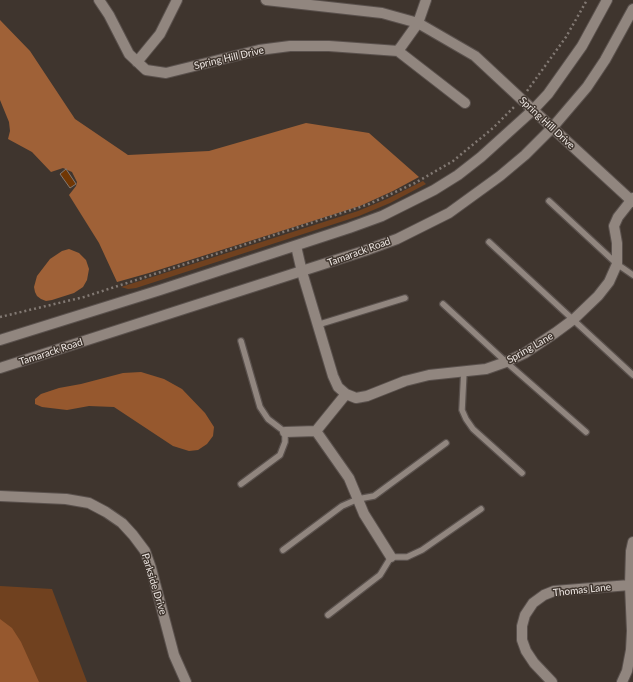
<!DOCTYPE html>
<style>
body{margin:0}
canvas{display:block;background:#3f352e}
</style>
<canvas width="633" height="682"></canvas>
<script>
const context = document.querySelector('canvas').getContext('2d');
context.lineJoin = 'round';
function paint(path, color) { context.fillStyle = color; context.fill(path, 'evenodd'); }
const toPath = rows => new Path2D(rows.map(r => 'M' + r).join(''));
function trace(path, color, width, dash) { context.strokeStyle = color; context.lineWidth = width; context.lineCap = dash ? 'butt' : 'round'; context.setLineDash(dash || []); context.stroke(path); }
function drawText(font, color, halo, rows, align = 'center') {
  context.font = font + ' Lato,sans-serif'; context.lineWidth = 3; context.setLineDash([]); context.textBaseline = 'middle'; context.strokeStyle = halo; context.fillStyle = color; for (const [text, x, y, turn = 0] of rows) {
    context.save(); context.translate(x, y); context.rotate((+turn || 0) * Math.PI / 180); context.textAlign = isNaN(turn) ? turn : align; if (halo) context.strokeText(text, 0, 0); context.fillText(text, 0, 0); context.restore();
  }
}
paint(toPath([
 [423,181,426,184,390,203,359,216,136,288,128,289,121,287,358,211,387,199],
 [0,586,52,589,87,682,0,682]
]), '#70411f');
paint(toPath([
 [0,20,30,51,75,119,128,155,209,151,306,123,369,133,419,177,393,191,360,206,149,273,117,282,99,243,69,195,76,186,77,182,72,172,63,168,51,172,32,152,8,139,10,131,9,122,0,100],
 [69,249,79,253,86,260,89,269,87,280,83,287,74,293,52,300,46,301,41,299,37,296,35,292,34,287,37,276,50,259,62,251]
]), '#9f6137');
paint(toPath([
 [141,372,164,379,182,389,205,413,214,427,213,436,207,444,198,450,189,451,173,446,114,407,89,406,67,410,42,407,35,404,35,399,41,394,59,388,81,384,123,373],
 [0,619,12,628,21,642,39,682,0,682]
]), '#96582e');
const building = toPath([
 [66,169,76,184,70,188,60,174,66,169]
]);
paint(building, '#713704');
trace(building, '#837871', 1);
const service = toPath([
 [549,201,617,264,633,275],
 [489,242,633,375],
 [443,304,506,362,586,432],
 [317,325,405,298],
 [464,370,462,410,466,419,473,429,522,473],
 [241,484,280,455,285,442,285,432,268,419,260,407,241,341],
 [283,550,342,506,358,499,374,496,446,443],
 [328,615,380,575,391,557,407,557,422,550,481,509]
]);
const minor = toPath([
 [99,0,109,15,129,54,146,70,166,73,259,50,290,46,329,46,398,51,418,23,426,0],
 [266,0,382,13,418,23,475,56,533,110],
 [398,51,465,103],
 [137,62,160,34,177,0],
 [296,246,302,272,333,376,338,387,346,394],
 [316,431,349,478,364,514,391,557],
 [285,432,316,431,346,394,356,398,367,396,405,381,429,375,486,369,506,362,525,353,555,333,574,319,598,296,609,282,617,264,617,243,614,226,618,217,633,198],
 [0,496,66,499,89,503,106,512,122,523,133,535,145,551,151,568,174,655,186,682],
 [552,682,534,663,526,651,522,640,522,626,525,615,533,603,544,595,554,591,630,585],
 [622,682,627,671,631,650,632,631,630,585,631,551,633,542]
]);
const tertiary = toPath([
 [533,110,633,202],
 [0,340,160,290,349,228,382,216,434,190,458,175,481,157,533,110,548,94,582,46,607,0],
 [0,368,364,251,397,239,449,213,500,176,525,155,552,128,587,87,605,60,633,9]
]);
trace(service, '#5a514d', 8);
trace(minor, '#5a514d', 12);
trace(tertiary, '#5a514d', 12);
trace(toPath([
 [527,91,566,37,587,0],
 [0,317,84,297,369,204,415,183,453,161,493,128,515,106]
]), '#827973', 2.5, [2, 3]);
trace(service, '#91867f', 5.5);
trace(minor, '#91867f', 10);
trace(tertiary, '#91867f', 10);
drawText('10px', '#f0e9e5', '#3f352e', [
 ["Spring Hill Drive",229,58,-13],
 ["Spring Hill Drive",547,123,43],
 ["Tamarack Road",359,252,-20],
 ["Spring Lane",530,348,-30],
 ["Tamarack Road",51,352,-18],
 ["Parkside Drive",154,584,73],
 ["Thomas Lane",582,590,-6]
]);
</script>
